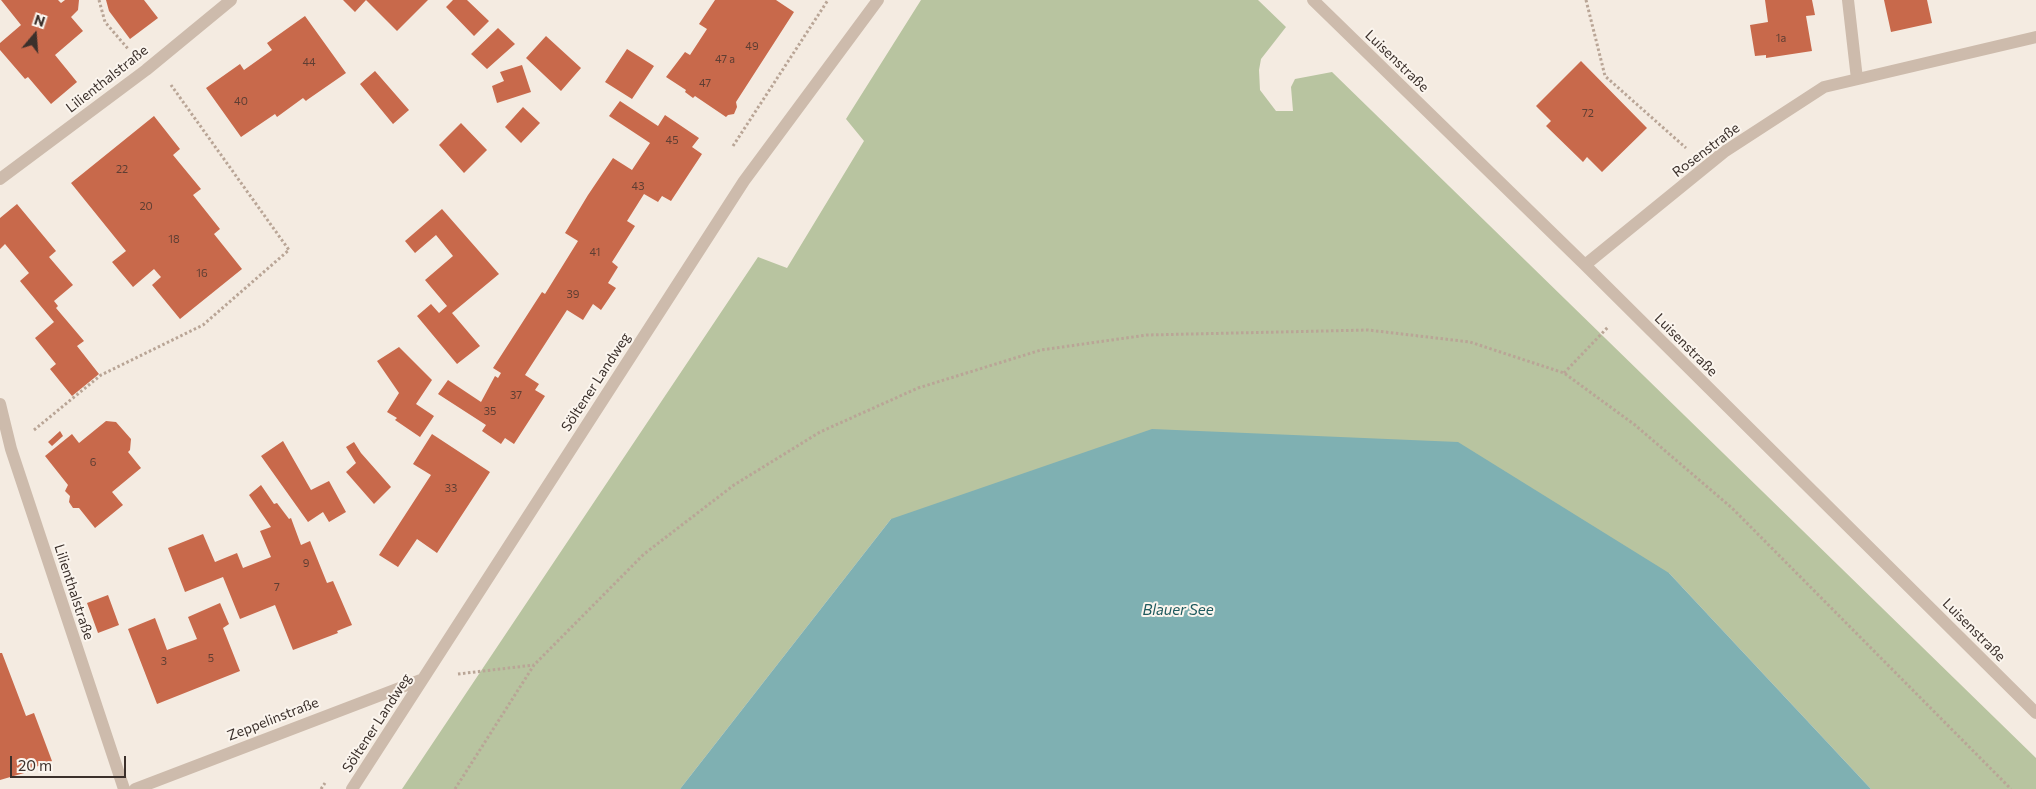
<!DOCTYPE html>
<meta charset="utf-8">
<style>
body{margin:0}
#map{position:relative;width:2036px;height:789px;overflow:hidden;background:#f4ebe1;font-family:Commissioner,sans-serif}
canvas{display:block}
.north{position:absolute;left:10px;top:10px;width:50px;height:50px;-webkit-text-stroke:4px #fbf5ee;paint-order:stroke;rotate:18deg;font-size:14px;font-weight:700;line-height:20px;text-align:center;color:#3b302b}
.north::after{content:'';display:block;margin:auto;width:18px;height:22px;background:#3b302b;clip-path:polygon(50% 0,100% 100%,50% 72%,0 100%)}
.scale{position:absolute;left:10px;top:756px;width:116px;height:22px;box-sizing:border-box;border:2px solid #3b302b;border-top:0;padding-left:6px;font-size:15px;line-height:18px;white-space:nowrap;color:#3b302b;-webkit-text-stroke:4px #fbf5ee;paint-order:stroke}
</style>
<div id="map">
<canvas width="2036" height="789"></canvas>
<div class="north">N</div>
<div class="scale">20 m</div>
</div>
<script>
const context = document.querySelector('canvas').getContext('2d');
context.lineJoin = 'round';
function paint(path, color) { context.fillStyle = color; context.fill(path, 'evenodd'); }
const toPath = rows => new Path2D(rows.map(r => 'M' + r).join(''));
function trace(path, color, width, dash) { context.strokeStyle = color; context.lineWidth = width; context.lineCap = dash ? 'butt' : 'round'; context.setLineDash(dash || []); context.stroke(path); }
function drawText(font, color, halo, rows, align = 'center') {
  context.font = font + ' Commissioner,sans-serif'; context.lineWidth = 4; context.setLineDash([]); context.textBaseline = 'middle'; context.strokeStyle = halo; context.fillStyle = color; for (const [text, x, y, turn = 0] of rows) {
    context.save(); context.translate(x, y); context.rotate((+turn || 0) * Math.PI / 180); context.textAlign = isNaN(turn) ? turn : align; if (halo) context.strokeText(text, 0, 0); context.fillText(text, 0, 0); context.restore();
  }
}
paint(toPath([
 [921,0,1258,0,1286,27,1261,59,1259,70,1260,90,1276,111,1293,111,1291,87,1295,79,1332,72,2036,758,2036,789,1871,789,1669,573,891,519,680,789,402,789,758,257,787,268,864,141,846,119]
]), '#b8c4a0');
paint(toPath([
 [1152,429,1458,442,1669,573,1871,789,680,789,891,519]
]), '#7fb0b2');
paint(toPath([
 [1,0,58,0,61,3,65,0,79,0,78,10,71,17,83,31,55,55,77,82,51,104,28,77,25,79,0,50,0,43,21,25],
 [106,0,144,0,158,18,130,39,109,11],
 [343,0,366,0,355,12],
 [366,0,428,0,397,31],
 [453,0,467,0,489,21,474,36,446,7],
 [715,0,776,0,794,12,736,102,737,107,734,114,728,115,726,117,695,96,693,98,685,92,686,90,666,77,685,52,690,55,707,29,699,24],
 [1765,0,1812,0,1815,15,1806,16,1812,51,1766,58,1766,55,1755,56,1750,25,1768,22],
 [1884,0,1927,0,1932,23,1891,32],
 [305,16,346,73,307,100,306,101,303,98,277,117,275,114,241,137,206,88,240,64,244,70,272,50,267,43],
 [498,28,515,44,487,69,471,54],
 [546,36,581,68,561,91,526,58],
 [627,49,654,66,632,99,605,82],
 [1581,61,1647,128,1602,172,1587,157,1583,162,1546,126,1551,121,1536,106],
 [522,65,531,92,497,103,492,86,504,81,500,72],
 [375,71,409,110,393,124,360,84],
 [620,101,658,126,665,115,699,138,692,147,702,154,671,201,662,196,658,202,644,194,627,221,635,226,612,262,618,267,608,283,616,288,601,310,593,304,583,320,567,310,525,375,539,384,535,390,545,396,514,444,505,438,501,444,482,431,486,425,438,394,448,380,481,402,495,376,498,378,501,373,493,368,542,292,545,294,578,241,565,233,588,195,613,158,632,170,650,143,609,116],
 [523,107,540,123,521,143,505,127],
 [154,116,180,149,173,155,201,189,193,195,220,229,214,234,242,269,180,319,152,285,161,277,154,269,133,287,112,262,126,251,71,183],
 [461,123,487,150,464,173,439,145],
 [17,204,56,251,49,257,73,285,54,301,58,306,56,308,84,341,77,346,99,374,72,396,50,369,56,364,35,338,54,322,20,281,29,273,5,244,0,249,0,218],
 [442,209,499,274,452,313,480,346,457,364,417,316,431,304,439,313,447,306,425,280,453,256,436,235,415,253,405,241],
 [399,347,432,380,416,404,434,416,420,437,395,420,397,418,387,412,399,393,377,361],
 [106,421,116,422,131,439,130,450,128,452,141,468,112,492,123,505,95,528,79,508,73,508,69,502,70,496,65,491,68,485,45,456,72,434,79,443],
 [60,431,63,436,52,446,48,442],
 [432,434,490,472,437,553,417,539,398,567,379,555,431,475,413,464],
 [283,441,311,490,329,481,346,512,329,522,323,512,308,522,261,456],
 [354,442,361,453,391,487,374,504,346,472,356,463,346,447],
 [261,485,274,504,277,503,289,519,291,518,301,545,310,541,327,583,333,581,352,625,337,631,338,633,293,650,275,605,240,619,223,577,185,592,168,548,203,534,215,562,237,553,243,568,271,557,260,531,271,527,249,495],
 [108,595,119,625,98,633,87,603],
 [220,603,229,624,223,628,240,671,157,704,128,629,155,618,167,650,197,639,188,617],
 [0,653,2,653,26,716,34,713,52,761,30,769,31,771,0,780]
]), '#c8694b');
trace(toPath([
 [99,0,105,22,129,50],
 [1586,0,1605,76,1686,148],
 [733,146,828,0],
 [1564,373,1609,326],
 [34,430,101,375,203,325,289,250,171,85],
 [458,674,534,665],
 [321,789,325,783],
 [455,789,534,665,644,554,734,485,820,432,918,388,1041,350,1147,335,1368,330,1470,342,1564,373,1635,425,1732,508,2011,789]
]), '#b9a596', 3, [2.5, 2.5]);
trace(toPath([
 [1313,0,1585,265,2036,713],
 [1848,0,1857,79],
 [0,179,146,70,231,0],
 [1585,265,1724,152,1824,87,2036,37],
 [0,404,11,449,124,789],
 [135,789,423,679],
 [352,789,744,181,878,0]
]), '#cdbbac', 12);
drawText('11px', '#5e3e33', null, [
 ["1a",1781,38],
 ["49",752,46],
 ["47 a",725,59],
 ["44",309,62],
 ["47",705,83],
 ["40",241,101],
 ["72",1588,113],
 ["45",672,140],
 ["22",122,169],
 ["43",638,186],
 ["20",146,206],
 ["18",174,239],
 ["41",595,252],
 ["16",202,273],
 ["39",573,294],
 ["37",516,395],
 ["35",490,411],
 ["6",93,462],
 ["33",451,488],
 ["9",306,563],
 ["7",277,587],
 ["5",211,658],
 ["3",164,661]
]);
drawText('14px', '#3b302b', '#fbf5ee', [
 ["Luisenstraße",1397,61,44],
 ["Lilienthalstraße",107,79,-38],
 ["Rosenstraße",1706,150,-37],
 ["Luisenstraße",1686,345,45],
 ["Söltener Landweg",596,382,-57],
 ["Lilienthalstraße",74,592,72],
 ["Luisenstraße",1974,630,45],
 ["Zeppelinstraße",273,719,-21],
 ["Söltener Landweg",377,723,-57]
]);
drawText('italic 15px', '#1f5a5e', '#fbf5ee', [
 ["Blauer See",1178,610]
]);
</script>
